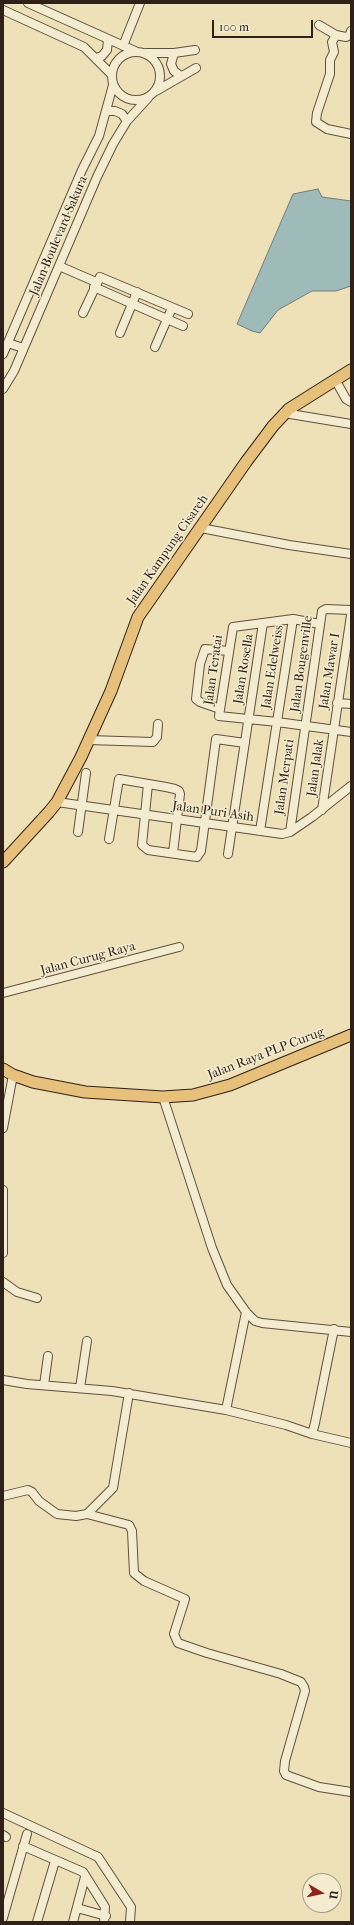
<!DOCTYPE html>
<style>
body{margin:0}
#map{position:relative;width:354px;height:1925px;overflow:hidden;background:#eee1b7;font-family:"IM FELL French Canon",serif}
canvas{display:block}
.frame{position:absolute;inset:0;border:4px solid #2f2117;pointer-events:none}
.north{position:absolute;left:302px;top:1873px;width:40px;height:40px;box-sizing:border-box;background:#f4ecd0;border:1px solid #a59b86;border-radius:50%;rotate:99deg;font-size:11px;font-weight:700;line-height:16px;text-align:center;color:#2f2117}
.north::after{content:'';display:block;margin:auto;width:14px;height:18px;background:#8f2418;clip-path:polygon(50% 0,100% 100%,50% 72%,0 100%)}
.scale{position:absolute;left:212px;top:20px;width:101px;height:18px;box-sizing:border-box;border:2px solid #2f2117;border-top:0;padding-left:5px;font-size:12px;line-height:14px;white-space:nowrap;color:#2f2117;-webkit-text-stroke:3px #f4ecd0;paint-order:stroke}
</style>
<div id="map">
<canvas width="354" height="1925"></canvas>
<div class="frame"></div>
<div class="north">U</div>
<div class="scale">100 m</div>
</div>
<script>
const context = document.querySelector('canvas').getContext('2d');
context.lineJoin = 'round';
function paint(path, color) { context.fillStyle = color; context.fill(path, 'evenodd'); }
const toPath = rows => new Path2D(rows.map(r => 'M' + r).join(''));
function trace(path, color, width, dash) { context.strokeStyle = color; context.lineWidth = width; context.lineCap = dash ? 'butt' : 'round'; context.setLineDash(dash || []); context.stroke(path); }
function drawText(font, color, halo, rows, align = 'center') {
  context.font = font + ' "IM FELL French Canon",serif'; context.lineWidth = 3; context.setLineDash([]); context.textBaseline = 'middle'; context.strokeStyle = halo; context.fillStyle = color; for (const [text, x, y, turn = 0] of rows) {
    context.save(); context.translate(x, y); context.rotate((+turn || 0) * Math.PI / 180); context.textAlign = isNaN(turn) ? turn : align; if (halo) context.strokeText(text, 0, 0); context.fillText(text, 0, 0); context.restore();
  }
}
const water = toPath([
 [318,189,322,197,351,201,351,286,336,291,312,291,278,310,260,333,252,331,237,324,293,194,318,189]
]);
paint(water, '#9ebbb9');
trace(water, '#727d78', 1);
const minor = toPath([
 [28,3,135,51],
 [3,10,84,47,112,75],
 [319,25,336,35,346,37,350,35,351,31],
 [336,35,332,42,334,52,330,60,330,74,317,113,316,122,327,129,351,134],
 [123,46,140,3],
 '112 76a24 24 0 1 1 48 0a24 24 0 1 1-48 0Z',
 [146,53,174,53,195,50],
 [174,53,171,64,174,71,181,76],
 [96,58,102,56,107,50,108,40],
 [156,91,196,68],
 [106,111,115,111,122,114,127,121],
 [59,266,96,282],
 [94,287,183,326],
 [83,313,100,277,188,314],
 [120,333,137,292],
 [8,343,23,348],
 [155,347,172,308],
 [3,354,82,170,99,136,113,85],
 [336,381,346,399,351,402],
 [3,389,14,371,97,177,113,144,127,121,148,98],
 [284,413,351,424],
 [201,528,289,545,351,554],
 [293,619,233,627,219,716,277,722,351,732],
 [337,703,351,704],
 [220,709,200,702,196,699,200,664,205,649,229,651],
 [88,740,153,742,157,737,158,724],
 [148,784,142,845,148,850,197,857,201,851,216,739,245,743],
 [57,802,282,834,290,832,312,817,351,786],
 [322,810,351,615],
 [260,831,293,619,320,624],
 [78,832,86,773],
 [290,832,322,611,326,609,351,610],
 [109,839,119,779,166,787,175,789,179,791,180,794,173,853],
 [228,854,263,623],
 [3,993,179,947],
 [163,1097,212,1248,227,1285,246,1312,255,1321,262,1323,351,1332],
 [3,1128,13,1075],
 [3,1190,3,1253],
 [3,1282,17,1292,37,1298],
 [3,1380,27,1384,112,1391,226,1410,246,1312],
 [44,1385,48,1356],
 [80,1388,87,1341],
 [226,1410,286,1425,312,1434,315,1423,334,1329],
 [312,1434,351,1443],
 [3,1496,28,1490,32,1492,39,1501,57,1514,76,1516,87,1514,129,1525,132,1531,134,1573,144,1581,185,1599,174,1634,178,1643,207,1653,281,1674,301,1682,304,1687,305,1691,285,1761,284,1771,286,1775,319,1787,351,1792],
 [87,1514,113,1488,129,1393],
 [3,1813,98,1857,131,1907,130,1922],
 [3,1835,6,1837],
 [23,1846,83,1872,105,1907,104,1922],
 [77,1908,106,1916],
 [3,1918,27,1834],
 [37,1922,55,1861],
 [73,1922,85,1877]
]);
const major = toPath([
 [3,862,49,812,57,802,81,757,111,691,138,617,246,462,273,426,289,409,351,370],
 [3,1069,13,1075,33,1082,85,1092,163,1097,193,1095,230,1085,351,1035]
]);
trace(minor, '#5f513f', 10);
trace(major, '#2f2117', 13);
trace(minor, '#f4ecd0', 8);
trace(major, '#e7c07c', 11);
drawText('13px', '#2f2117', '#f4ecd0', [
 ["Jalan Boulevard Sakura",59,236,-67],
 ["Jalan Kampung Cisareh",168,550,-55],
 ["Jalan Bougenville",302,664,-82],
 ["Jalan Edelweiss",273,667,-81],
 ["Jalan Rosella",244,669,-81],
 ["Jalan Teratai",214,670,-82],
 ["Jalan Mawar I",330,671,-81],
 ["Jalan Jalak",316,768,-82],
 ["Jalan Merpati",285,777,-82],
 ["Jalan Puri Asih",213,812,8],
 ["Jalan Curug Raya",88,959,-15],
 ["Jalan Raya PLP Curug",266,1054,-21]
]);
</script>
